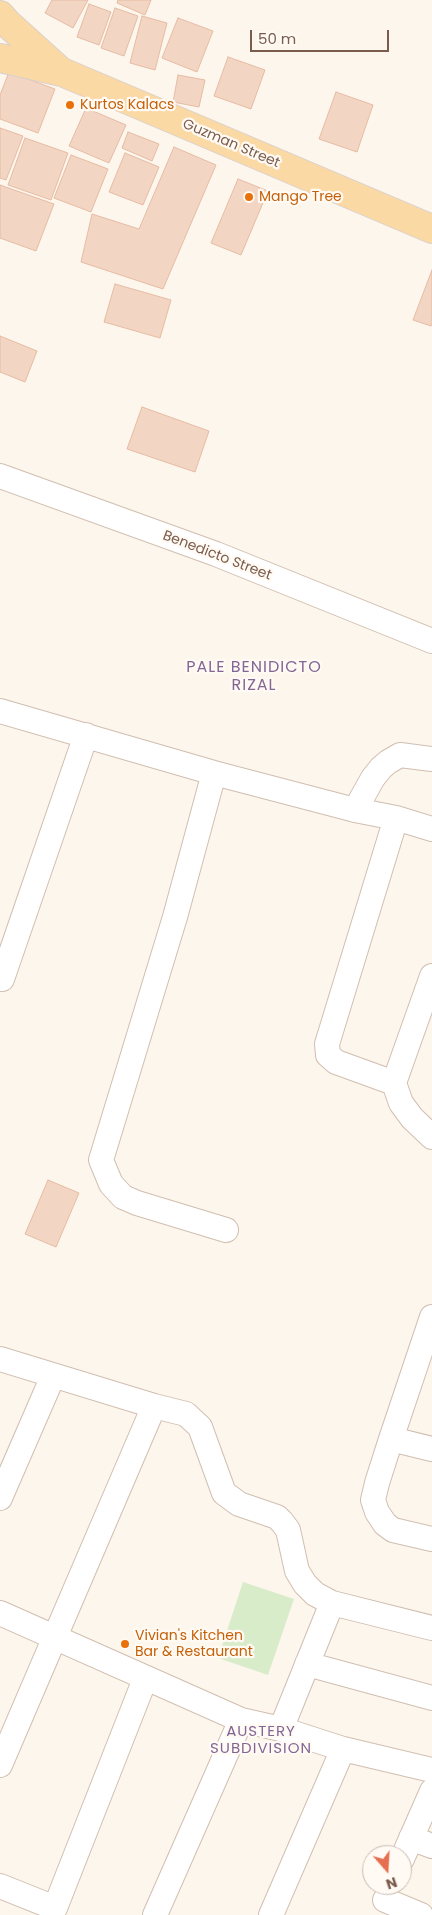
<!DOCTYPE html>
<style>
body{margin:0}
#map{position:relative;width:432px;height:1915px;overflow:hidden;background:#fdf6ec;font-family:Poppins,sans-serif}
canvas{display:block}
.north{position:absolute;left:362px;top:1845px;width:50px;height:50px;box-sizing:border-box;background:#fffaf3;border:1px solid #cabbb1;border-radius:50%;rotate:161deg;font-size:14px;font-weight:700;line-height:20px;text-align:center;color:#7a5c4d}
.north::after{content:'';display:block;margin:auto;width:18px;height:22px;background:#e76f51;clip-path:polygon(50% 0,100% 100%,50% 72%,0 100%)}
.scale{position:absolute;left:250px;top:30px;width:139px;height:22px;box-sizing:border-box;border:2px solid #7a5c4d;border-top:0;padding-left:6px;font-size:15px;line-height:18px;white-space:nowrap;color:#7a5c4d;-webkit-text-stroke:4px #fffaf3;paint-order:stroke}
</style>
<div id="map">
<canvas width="432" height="1915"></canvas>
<div class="north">N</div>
<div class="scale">50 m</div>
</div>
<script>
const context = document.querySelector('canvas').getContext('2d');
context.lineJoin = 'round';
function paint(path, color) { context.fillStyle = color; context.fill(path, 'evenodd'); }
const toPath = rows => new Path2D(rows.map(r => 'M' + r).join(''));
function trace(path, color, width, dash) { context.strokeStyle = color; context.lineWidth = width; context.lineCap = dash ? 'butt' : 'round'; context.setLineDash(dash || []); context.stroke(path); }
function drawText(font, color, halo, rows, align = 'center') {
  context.font = font + ' Poppins,sans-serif'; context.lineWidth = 4.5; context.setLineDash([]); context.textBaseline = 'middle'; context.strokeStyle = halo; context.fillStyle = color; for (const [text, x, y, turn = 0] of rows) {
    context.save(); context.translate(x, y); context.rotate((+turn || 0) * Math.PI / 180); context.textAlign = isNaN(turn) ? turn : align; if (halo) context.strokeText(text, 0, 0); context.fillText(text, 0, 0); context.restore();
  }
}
paint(toPath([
 [243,1582,294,1599,268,1675,218,1658]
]), '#d8ecc9');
const building = toPath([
 [52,0,88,0,73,28,45,13,52,0],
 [118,0,151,0,145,15,117,3,118,0],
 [89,4,111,12,99,45,77,37,89,4],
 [115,8,138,16,124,56,101,48,115,8],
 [142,16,167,23,155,70,130,63,142,16],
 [178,18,213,31,197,72,162,58,178,18],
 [228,57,265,70,251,109,214,96,228,57],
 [9,72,55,89,38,133,0,119,0,95,9,72],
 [178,75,205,80,199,107,173,102,178,75],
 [336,92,373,105,357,152,319,139,336,92],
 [86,108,126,125,109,163,69,146,86,108],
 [0,128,23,136,6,180,0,178,0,128],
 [128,132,159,144,152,161,122,148,128,132],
 [25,138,68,153,51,200,8,185,25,138],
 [174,147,216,165,163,289,81,262,92,214,139,229,174,147],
 [125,153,159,167,143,205,109,192,125,153],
 [71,155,108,169,91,212,54,198,71,155],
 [238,179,268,191,241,255,211,243,238,179],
 [0,185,54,204,36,251,0,238,0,185],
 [432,270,432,324,431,326,413,320,432,270],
 [115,284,171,300,160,338,104,322,115,284],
 [0,336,37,351,25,382,0,372,0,336],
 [142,407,209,431,195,472,127,449,142,407],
 [48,1180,79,1193,56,1247,25,1234,48,1180]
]);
paint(building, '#f3d5c3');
trace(building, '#e6bba3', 1);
const minor = toPath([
 [0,476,216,554,432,641],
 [0,711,214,773,355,810,396,818,327,1044,328,1055,336,1062,394,1083,401,1103,412,1118,432,1137],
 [214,773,175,917,101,1160,111,1184,123,1197,137,1203,226,1230],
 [355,810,373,778,381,768,388,762,400,755,432,759],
 [396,818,432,829],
 [2,979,86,735],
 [394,1083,432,976],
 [432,1317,391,1439,377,1483,373,1500,377,1512,385,1524,393,1530,432,1539],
 [0,1359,154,1406],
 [391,1439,432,1449],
 [0,1498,53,1376],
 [332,1603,432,1628],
 [0,1613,241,1720,281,1729,343,1749,432,1770],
 [307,1664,432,1698],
 [0,1765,154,1406,186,1414,200,1427,224,1493,239,1504,277,1517,282,1522,288,1530,297,1571,305,1584,315,1594,332,1603,281,1729],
 [411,1838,432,1846],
 [402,1859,432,1791],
 [0,1886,55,1908,145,1679],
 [385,1900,421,1915],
 [155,1915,241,1720],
 [271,1915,343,1749]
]);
const major = toPath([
 [0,15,7,23,59,70],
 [0,58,62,72,432,229]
]);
trace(minor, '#d1beb0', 26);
trace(major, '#dad1cd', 30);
trace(minor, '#fff', 24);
trace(major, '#fbd9a5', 28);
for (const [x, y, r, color] of [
 [70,105,5,"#e8710a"],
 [249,197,5,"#e8710a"],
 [125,1644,5,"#e8710a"]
]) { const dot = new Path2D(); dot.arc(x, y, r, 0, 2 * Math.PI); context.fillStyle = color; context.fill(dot); trace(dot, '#fffaf3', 2); }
drawText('14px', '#c56008', '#fffaf3', [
 ["Kurtos Kalacs",80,105],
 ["Mango Tree",259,197],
 ["Vivian's Kitchen",135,1636],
 ["Bar & Restaurant",135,1652]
], 'left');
drawText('14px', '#7a5c4d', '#fffaf3', [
 ["Guzman Street",231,144,23],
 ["Benedicto Street",217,556,21]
]);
context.letterSpacing = '1px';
drawText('15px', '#846695', '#fffaf3', [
 ["AUSTERY",261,1732],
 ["SUBDIVISION",261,1749]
]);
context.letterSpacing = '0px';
context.letterSpacing = '1px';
drawText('16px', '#846695', '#fffaf3', [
 ["PALE BENIDICTO",254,668],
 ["RIZAL",254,686]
]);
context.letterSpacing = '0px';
</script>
